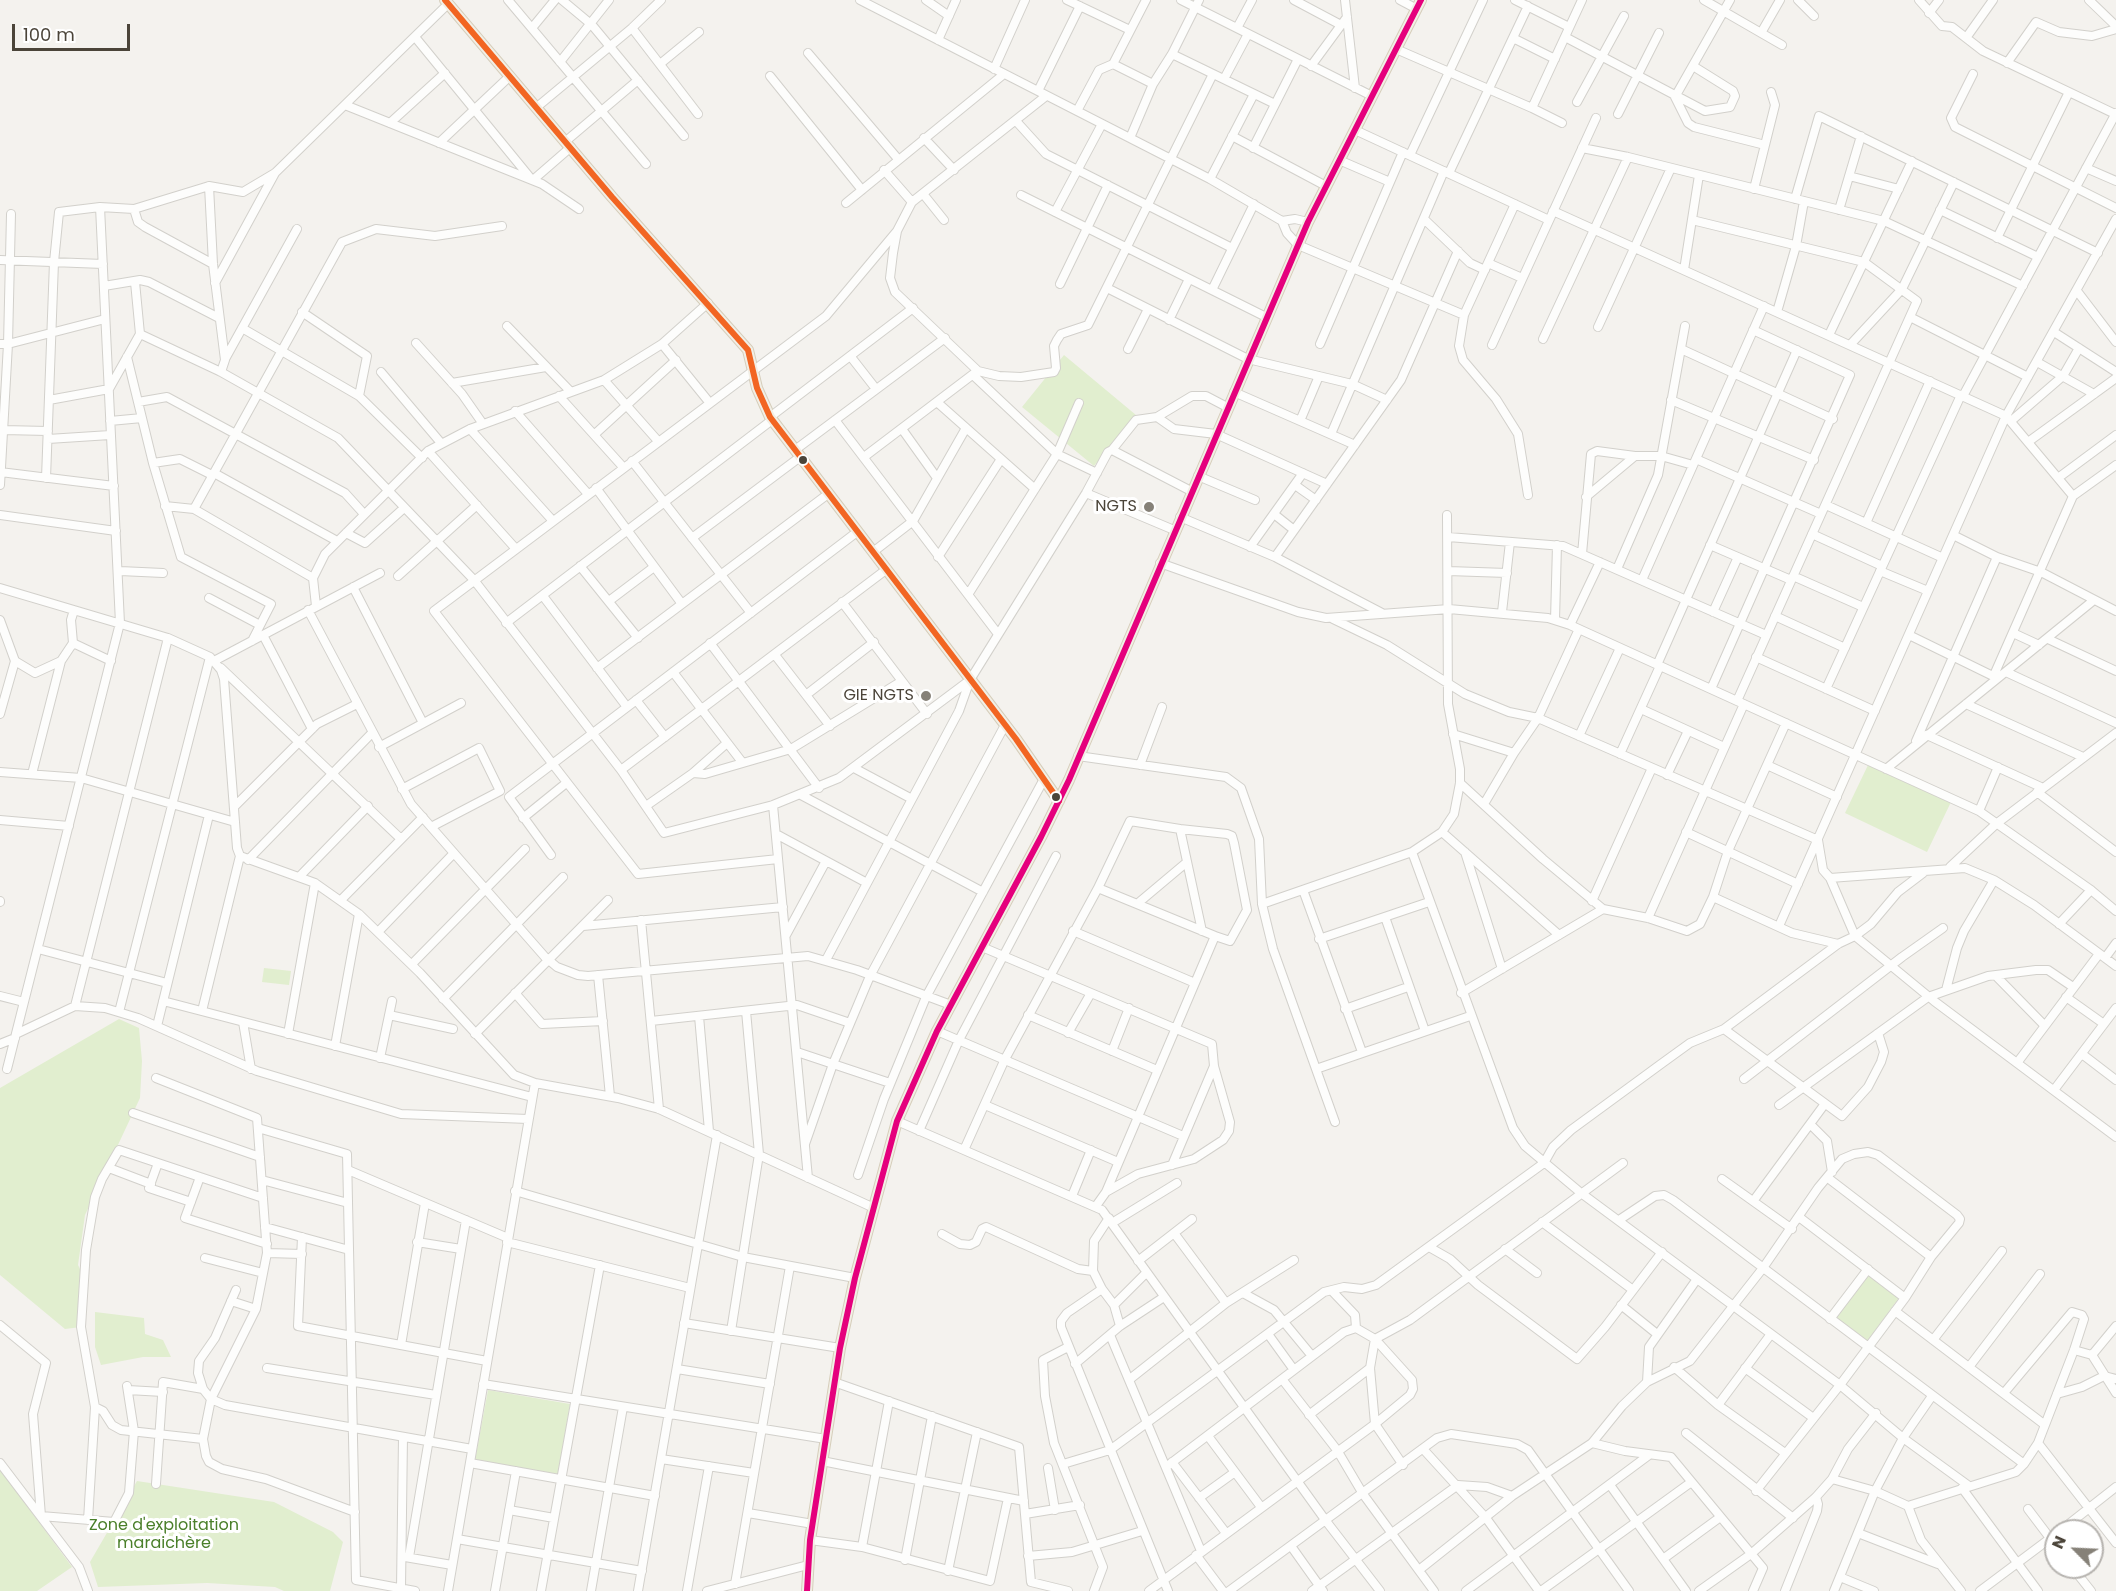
<!DOCTYPE html>
<meta charset="utf-8">
<style>
body{margin:0}
#map{position:relative;width:2116px;height:1591px;overflow:hidden;background:#f4f2ee;font-family:Poppins,sans-serif}
canvas{display:block}
.north{position:absolute;left:2044px;top:1519px;width:60px;height:60px;box-sizing:border-box;background:#fff;border:2px solid #b7b4b0;border-radius:50%;rotate:294deg;font-size:16px;font-weight:700;line-height:24px;text-align:center;color:#4b4439}
.north::after{content:'';display:block;margin:auto;width:21px;height:27px;background:#868178;clip-path:polygon(50% 0,100% 100%,50% 72%,0 100%)}
.scale{position:absolute;left:12px;top:24px;width:118px;height:27px;box-sizing:border-box;border:3px solid #4b4439;border-top:0;padding-left:8px;font-size:18px;line-height:21px;white-space:nowrap;color:#4b4439;-webkit-text-stroke:4px #fff;paint-order:stroke}
</style>
<div id="map">
<canvas width="2116" height="1591"></canvas>
<div class="north">N</div>
<div class="scale">100 m</div>
</div>
<script>
const context = document.querySelector('canvas').getContext('2d');
context.lineJoin = 'round';
function paint(path, color) { context.fillStyle = color; context.fill(path, 'evenodd'); }
const toPath = rows => new Path2D(rows.map(r => 'M' + r).join(''));
function trace(path, color, width, dash) { context.strokeStyle = color; context.lineWidth = width; context.lineCap = dash ? 'butt' : 'round'; context.setLineDash(dash || []); context.stroke(path); }
function drawText(font, color, halo, rows, align = 'center') {
  context.font = font + ' Poppins,sans-serif'; context.lineWidth = 6; context.setLineDash([]); context.textBaseline = 'middle'; context.strokeStyle = halo; context.fillStyle = color; for (const [text, x, y, turn = 0] of rows) {
    context.save(); context.translate(x, y); context.rotate((+turn || 0) * Math.PI / 180); context.textAlign = isNaN(turn) ? turn : align; if (halo) context.strokeText(text, 0, 0); context.fillText(text, 0, 0); context.restore();
  }
}
paint(toPath([
 [1064,355,1136,415,1094,466,1022,407],
 [1869,763,1951,802,1927,852,1845,813],
 [264,968,291,971,289,985,262,982],
 [119,1019,139,1028,142,1061,140,1098,85,1215,78,1265,84,1277,81,1327,65,1329,0,1275,0,1088],
 [1870,1272,1901,1295,1866,1343,1835,1320],
 [95,1312,144,1318,145,1334,163,1340,171,1357,143,1357,101,1365,95,1347],
 [488,1390,570,1404,558,1474,475,1460],
 [0,1469,72,1567,37,1591,0,1591],
 [137,1481,274,1502,333,1532,343,1542,330,1591,284,1591,275,1587,207,1583,98,1587,90,1562]
]), '#e1eecf');
const minor = toPath([
 [508,0,646,164],
 [562,0,592,25,684,136],
 [860,0,1210,179,1282,221,1295,219,1308,222],
 [926,0,949,16],
 [1067,0,1130,30],
 [1181,0,1372,96],
 [1294,0,1341,25],
 [1345,0,1355,88],
 [1400,0,1417,9],
 [1515,0,1569,27],
 [1704,0,1782,45],
 [1730,0,1675,97,1688,123,1694,127,1765,145],
 [1798,0,1814,16],
 [1919,0,1942,26,1952,27,1983,51,2115,114],
 [2089,0,2116,26],
 [1929,13,1939,0],
 [532,28,555,0],
 [632,28,698,114],
 [1237,28,1252,0],
 [1761,33,1780,0],
 [415,37,532,180],
 [1565,37,1705,111,1730,107,1735,96,1733,91,1693,66],
 [1513,38,1555,59],
 [1966,38,1993,0],
 [938,40,956,0],
 [1396,49,1532,108],
 [808,53,898,159],
 [1172,54,1275,104],
 [560,62,609,0],
 [2007,63,2036,22,2059,32,2092,36,2116,29],
 [660,64,699,32],
 [1113,64,1153,84],
 [1311,66,1347,17],
 [994,69,1025,0],
 [1973,74,1951,118,1955,127,2116,208],
 [770,76,862,190],
 [1224,79,1248,34],
 [1038,91,1080,6],
 [1046,96,912,202,897,231,893,253,890,278,895,292,978,371,999,376,1021,377,1054,372,1056,368,1054,346,1057,340,1061,334,1088,325,1213,74],
 [1577,102,1624,16],
 [345,105,542,184,579,209],
 [537,107,632,28,661,0],
 [1077,111,1099,70,1113,64,1146,0],
 [1618,114,1659,33],
 [1016,121,1046,154,1232,248],
 [390,123,445,73],
 [1562,123,1532,108,1582,0],
 [1355,130,1549,220],
 [1232,136,1326,186],
 [924,138,954,170],
 [1130,138,1153,84,1172,54,1199,0],
 [566,141,638,80],
 [439,143,510,76],
 [1253,148,1298,59],
 [1582,148,1628,157,1884,221,2023,286],
 [1410,155,1483,0],
 [1339,160,1390,182],
 [2086,168,2116,181],
 [884,170,912,202],
 [1449,173,1528,6],
 [1849,176,1899,189],
 [1210,179,1254,94],
 [533,180,571,147],
 [209,186,213,264,225,360,221,372],
 [1754,189,1775,105,1771,92],
 [924,195,944,220],
 [1021,195,1266,317],
 [1795,199,1819,116,2098,253],
 [846,203,1004,74],
 [1515,204,1464,315,1459,346,1463,360,1496,399,1518,434,1528,495],
 [134,209,138,222,145,227,213,264],
 [1839,210,1861,136],
 [1940,210,2038,257],
 [1553,211,2006,416,2073,496],
 [1055,212,1102,124],
 [1424,219,1470,263,1485,270],
 [1692,220,1864,262,1917,301,1737,701],
 [1282,221,1287,233,1298,245,1464,315],
 [1997,238,2069,92],
 [0,260,103,264],
 [1488,263,1522,278],
 [1684,270,1699,175],
 [215,283,275,173],
 [1060,284,1108,185],
 [104,286,140,280,149,282,219,318],
 [1107,288,1248,359,1352,384,1387,400],
 [1212,290,1254,204],
 [2077,291,2116,342],
 [302,312,367,356,359,396],
 [1777,312,1796,246,1804,201],
 [1910,317,2028,377],
 [1169,320,1189,279],
 [507,326,571,392],
 [1598,327,1671,168],
 [242,328,359,396,422,458],
 [2054,332,2116,372],
 [140,334,221,372,338,438,474,580,621,770,664,833,773,805,839,778,970,680],
 [1829,335,1912,161],
 [1543,339,1628,157],
 [416,343,462,394,483,424],
 [0,344,8,344,105,319],
 [662,344,709,402],
 [1320,344,1403,152],
 [1492,345,1596,118],
 [1850,345,1902,289,1954,182],
 [1128,349,1148,309],
 [1681,349,1833,419],
 [127,357,153,463,181,557,271,604,252,641],
 [851,357,876,389],
 [225,359,297,229],
 [2037,362,2094,394],
 [381,372,441,443],
 [973,375,1057,454,1097,473],
 [604,380,658,441],
 [452,383,546,367],
 [1234,392,1355,445],
 [559,396,623,467],
 [1963,396,2116,113],
 [49,400,109,389,140,334,135,282],
 [1671,400,1814,460],
 [138,402,167,397,345,493,364,514],
 [938,403,1035,489],
 [515,411,588,494],
 [770,417,913,308],
 [1157,417,1174,429,1216,434,1327,484],
 [835,420,998,634],
 [110,421,142,418],
 [1300,421,1319,376],
 [2011,421,2063,376,2079,348],
 [470,429,553,521],
 [902,429,937,478],
 [3,430,48,431],
 [595,434,676,360],
 [1331,434,1444,171],
 [48,439,110,435],
 [2028,442,2116,378],
 [795,450,945,338],
 [1112,450,1136,420,1157,417,1192,396,1206,396,1227,407],
 [428,451,516,549],
 [864,457,976,372],
 [1696,459,1821,514],
 [632,461,751,613],
 [153,463,180,459,212,475],
 [0,472,114,486],
 [214,473,337,541],
 [1198,476,1255,500],
 [46,478,54,262,59,212,100,207,134,209,209,186,243,192,275,173,448,4],
 [2058,478,2116,435],
 [0,485,8,344,11,214],
 [1295,485,1316,500],
 [596,488,682,604],
 [1086,493,1174,530],
 [1586,497,1635,456,1661,456,1693,465],
 [1826,505,1943,558],
 [165,506,194,509,313,578],
 [194,509,342,242,376,229,435,236,502,226],
 [1274,514,1294,530],
 [0,515,116,531],
 [1180,517,1275,557,1382,613],
 [1866,523,1930,381],
 [346,533,365,543,404,508],
 [1812,534,1882,566],
 [1953,535,1997,557,2041,572,2116,611],
 [1448,537,1563,546,1766,635],
 [692,538,800,457],
 [1710,545,1791,580],
 [1250,547,1303,473],
 [873,552,913,521,966,428],
 [1582,554,1591,454,1597,451,1635,456],
 [938,557,1001,459],
 [1275,557,1401,380,1458,251],
 [1160,563,1298,612,1326,618,1449,609,1548,618,1570,625,1979,811,2091,890,2116,911],
 [580,566,638,638],
 [1617,569,1658,475,1685,326],
 [120,571,163,573],
 [1448,571,1507,573],
 [1880,571,1928,591],
 [398,576,477,505],
 [1793,576,1863,607],
 [1642,580,1764,306],
 [353,587,423,723],
 [0,588,168,638,210,657,221,670,224,679,237,848,240,856,315,883,359,914,420,973,514,1075,535,1083,618,1098,659,1109,874,1208],
 [969,593,1057,454,1079,403],
 [543,596,627,707],
 [209,598,260,625],
 [609,601,654,567],
 [842,602,927,714],
 [316,606,313,578,325,554,428,451,470,429,604,380,662,344,708,303],
 [74,610,71,620,73,643,111,661],
 [308,610,411,804,545,957,557,967,578,975,588,976,808,956,857,970,951,1005],
 [1502,612,1510,542],
 [1713,612,1738,557],
 [1775,616,1845,648],
 [1333,619,1387,645,1465,694,1509,712,1538,718,1818,840,1823,870,1830,878,1965,868,1994,880,2034,905,2116,966],
 [0,620,15,661,0,714],
 [1555,620,1557,545],
 [506,623,772,420],
 [1570,625,1600,562],
 [2013,633,2039,645],
 [263,635,312,729],
 [1909,635,1997,678],
 [2048,639,2116,671],
 [710,643,819,788],
 [775,655,830,726],
 [1756,657,1875,711],
 [15,661,35,673,61,661],
 [214,661,380,573],
 [1657,665,1797,350],
 [221,668,401,839],
 [597,668,828,494],
 [673,672,742,762],
 [2006,672,2116,723],
 [1994,675,2073,496,2116,465],
 [1711,689,1850,375,1753,330],
 [1826,689,1961,395],
 [806,695,874,642],
 [636,700,665,737],
 [1966,704,2083,757],
 [1641,709,1724,747],
 [1453,734,1514,753,1538,718,1579,629],
 [1927,735,2043,788],
 [1579,736,1620,648],
 [1916,741,1997,557],
 [379,747,461,703],
 [1620,754,1660,666],
 [1078,756,1226,777,1241,788,1259,839,1262,904,1273,949,1335,1122],
 [1140,765,1162,707],
 [1767,765,1837,797],
 [854,768,912,799],
 [1886,769,2094,600],
 [621,770,887,569],
 [0,772,81,778,235,822],
 [693,773,705,774,791,749,902,681],
 [32,774,61,661,73,643],
 [1667,775,1688,731],
 [1460,783,1543,859,1603,909,1648,918,1687,931,1700,924,1713,897,1728,851,1786,723],
 [402,789,479,748,500,791,431,827],
 [2037,792,2116,852],
 [801,795,983,892],
 [1484,804,1514,753],
 [773,805,808,1178],
 [646,806,693,773,727,743],
 [234,807,317,724,357,704],
 [1979,811,1998,767],
 [523,818,565,784],
 [0,820,69,826],
 [1180,829,1227,834,1232,836,1234,843,1247,910,1230,941,1215,936],
 [1442,832,1559,935],
 [1686,832,1798,884],
 [776,834,867,883],
 [1412,852,1513,1128,1525,1146,1581,1193,1840,1385,1903,1438,1969,1486],
 [1465,852,1502,969],
 [551,855,509,797,857,532],
 [778,859,638,874,434,611,826,316,897,231],
 [248,860,372,733],
 [1950,867,1996,824,2116,733],
 [299,877,368,806],
 [1830,878,1855,936,1934,1001,2116,1137],
 [1098,888,1130,821,1180,829,1202,931],
 [1303,890,1362,1052],
 [1713,897,1792,933,1838,944],
 [341,900,423,817],
 [1592,901,1652,768],
 [0,902,0,901],
 [1137,904,1187,862],
 [1262,904,1412,852,1442,832,1454,814,1460,783,1460,769,1448,704,1447,515],
 [1385,917,1425,1031],
 [1648,918,1744,704],
 [641,920,659,1109],
 [2059,924,2091,890],
 [583,926,783,907],
 [1779,926,2006,416,2116,219],
 [1073,931,1195,983],
 [378,932,454,853],
 [786,935,826,861],
 [1319,939,1429,902],
 [982,947,1212,1044,1214,1066,1230,1122,1229,1131,1223,1140,1194,1159,1138,1174,1106,1192],
 [38,949,167,983],
 [2105,958,2116,943],
 [826,960,959,711,970,680,1086,493,1108,452,1112,450,1191,491],
 [412,964,525,849],
 [598,975,610,1096],
 [1997,977,2045,1026],
 [1946,990,1957,948,1964,931,1994,880],
 [515,993,542,1024,603,1021],
 [1461,993,1603,909],
 [0,996,24,1002],
 [2066,997,2104,1024],
 [443,999,563,877],
 [163,1001,532,1097],
 [75,1006,168,638],
 [1345,1009,1408,987],
 [202,1011,240,856],
 [119,1012,210,657],
 [389,1015,453,1029],
 [1028,1015,1157,1070],
 [699,1016,709,1131],
 [651,1021,797,1005,850,1023],
 [243,1022,251,1069],
 [157,1026,209,815],
 [1724,1029,1842,1116,1868,1087,1881,1062,1884,1052,1878,1033],
 [937,1031,1183,1136],
 [1068,1033,1091,993],
 [16,1034,75,1006,105,1008,138,1018,257,1071,401,1114,528,1119],
 [288,1034,315,883],
 [475,1034,608,900],
 [0,1044,15,1038],
 [335,1046,359,914],
 [1112,1051,1129,1008],
 [797,1052,890,1083],
 [2082,1054,2116,1080],
 [380,1058,392,1001],
 [2017,1063,2099,954],
 [7,1069,120,623,100,207],
 [1316,1069,1470,1016],
 [156,1078,257,1118,267,1253,256,1309,211,1399,203,1439,206,1456,209,1462,222,1469,266,1479,355,1512],
 [1744,1079,1902,957,1943,928],
 [2054,1090,2116,1008],
 [985,1105,1118,1162],
 [1779,1105,1928,997,1988,976,2036,970,2048,970,2073,987],
 [133,1113,260,1157],
 [897,1121,1102,1210,1326,1521,1380,1591],
 [1810,1124,1827,1141,1832,1172],
 [258,1128,347,1154,356,1580,415,1591],
 [919,1131,959,1040,1056,856],
 [805,1144,833,1064,870,976,1005,725],
 [964,1150,1005,1059,1098,888,1215,936,1106,1192,1096,1206],
 [158,1163,149,1188,191,1202],
 [1172,1165,1214,1066],
 [109,1168,151,1184],
 [348,1170,508,1238],
 [858,1175,884,1099,926,997,1044,779],
 [200,1177,185,1218,267,1244],
 [1828,1178,1931,1257],
 [1722,1179,1792,1229],
 [262,1180,348,1203],
 [515,1191,743,1257,855,1278],
 [1072,1196,1091,1150],
 [1754,1200,1824,1105],
 [1799,1217,1905,1298],
 [1109,1218,1094,1241,1093,1271,1102,1289,1114,1305,1120,1326],
 [1619,1220,1655,1196,1664,1195,1673,1200,2024,1464],
 [1542,1222,1633,1290],
 [1112,1223,1177,1183],
 [265,1227,349,1250],
 [1174,1233,1226,1303],
 [942,1234,960,1244,970,1245,976,1242,982,1229,986,1227,1078,1269,1093,1271],
 [302,1237,298,1326,487,1361],
 [417,1242,461,1249],
 [507,1242,690,1288],
 [1429,1247,1450,1259,1478,1285,1577,1359,1605,1327,1662,1252],
 [1505,1249,1537,1273],
 [267,1253,302,1254],
 [205,1258,263,1273],
 [1138,1261,1192,1219],
 [1102,1289,1067,1313,1061,1321,1061,1327,1168,1591],
 [236,1290,215,1338,199,1361,198,1373,203,1389,211,1399,225,1405,472,1449],
 [1333,1292,1355,1315,1356,1328],
 [1243,1293,1274,1310,1312,1356],
 [231,1301,256,1309],
 [1114,1305,1146,1273],
 [1621,1305,1657,1334],
 [1895,1311,2045,1425],
 [1830,1319,1868,1269],
 [684,1323,840,1348],
 [0,1325,46,1363,33,1414,41,1516],
 [731,1331,759,1154,746,1011],
 [1268,1334,1294,1370],
 [1110,1335,1201,1551],
 [1375,1339,1370,1368,1375,1424,1403,1465],
 [1933,1340,2002,1251],
 [401,1345,425,1203],
 [1068,1347,1043,1360,1045,1396,1054,1443,1103,1567,1094,1591],
 [2074,1350,2092,1355,2116,1393],
 [2092,1355,2116,1326],
 [1075,1364,1120,1326,1164,1297],
 [1674,1367,1718,1405,1785,1453],
 [1969,1367,2040,1274],
 [267,1368,436,1395],
 [1745,1368,1812,1417],
 [677,1369,770,1384],
 [1130,1379,1226,1303,1294,1260],
 [1282,1379,1337,1450,1363,1494,1434,1591],
 [834,1382,1019,1447,1031,1582,1068,1591],
 [1647,1382,1649,1347,1697,1279],
 [483,1384,826,1439],
 [128,1390,163,1392],
 [2057,1394,2082,1387,2104,1376,2116,1379],
 [1718,1405,1771,1334],
 [95,1407,103,1411,112,1425,121,1430,203,1439],
 [1309,1415,1370,1368],
 [1686,1433,1793,1518],
 [1208,1436,1261,1507],
 [1592,1443,1625,1451,1671,1457,1763,1568,1753,1591],
 [2038,1443,2116,1543],
 [1424,1450,1486,1518,1539,1591],
 [661,1459,754,1473],
 [822,1461,1024,1501],
 [1172,1462,1226,1533],
 [0,1463,79,1567,88,1591],
 [470,1463,655,1496],
 [1063,1464,1110,1450,1324,1292,1344,1287,1362,1289,1376,1285,1544,1163,1553,1147,1571,1130,1661,1064,1690,1043,1724,1029,1838,944,1855,936,1871,924,1898,892,1923,873],
 [1166,1467,1344,1332,1356,1328,1375,1339,1410,1320,1623,1163],
 [1048,1468,1055,1510],
 [1832,1479,1875,1491,1908,1506,1921,1540,1961,1591],
 [156,1484,163,1382,203,1389],
 [1610,1485,1686,1591],
 [1962,1488,2038,1591],
 [1199,1498,1235,1472],
 [1908,1506,2016,1472,2024,1464,2038,1443,2074,1350,2084,1319,2082,1315,2072,1312,2004,1393],
 [2028,1509,2056,1546],
 [509,1510,554,1518],
 [748,1513,813,1524],
 [1025,1514,1080,1505],
 [41,1516,114,1522,129,1493,134,1431,127,1386],
 [88,1520,95,1407,81,1327,86,1250,95,1197,102,1179,119,1150,263,1198],
 [2060,1531,2116,1487],
 [1858,1533,1938,1564],
 [457,1539,642,1571],
 [810,1540,862,1547,990,1581,1008,1498],
 [1291,1546,1323,1591],
 [862,1547,889,1401],
 [1196,1555,1223,1591],
 [1028,1556,1072,1552,1142,1531],
 [405,1557,452,1565],
 [409,1557,466,1220],
 [1663,1559,1719,1518],
 [905,1560,932,1416],
 [2072,1567,2091,1591],
 [1419,1570,1512,1496,1592,1443,1622,1406,1647,1382,1690,1361,1763,1268,1818,1188,1842,1159,1854,1154,1868,1152,1878,1155,1957,1215,1960,1219,1959,1223,1931,1257,1905,1298,1840,1385,1756,1491],
 [948,1571,977,1432],
 [1840,1577,1874,1591],
 [735,1584,790,1266],
 [401,1588,403,1437],
 [448,1591,535,1083],
 [495,1591,516,1471],
 [541,1591,600,1265],
 [591,1591,623,1407],
 [638,1591,717,1135],
 [687,1591,709,1466],
 [707,1591,808,1565],
 [1149,1591,1375,1424,1410,1395,1413,1389,1412,1380,1375,1339],
 [1229,1591,1437,1438,1451,1434,1517,1444,1528,1450,1629,1591],
 [1312,1591,1458,1485,1487,1487,1512,1496],
 [1466,1591,1649,1455],
 [1541,1591,1690,1483],
 [1699,1591,1751,1554,1816,1497,1832,1479,1848,1449,1876,1413],
 [1785,1591,1817,1511,1818,1504,1816,1497],
 [1834,1591,1875,1491,1903,1438,1932,1396],
 [1980,1591,2056,1534]
]);
const major = toPath([
 [445,0,612,197,748,350,757,388,770,417,1016,739,1059,801],
 [807,1591,810,1540,840,1348,855,1278,897,1121,937,1031,1041,837,1069,780,1308,222,1421,0]
]);
trace(minor, '#d2d0cb', 10);
trace(major, '#d6cebb', 12);
trace(minor, '#fdfdfc', 8);
trace(major, '#f2efe6', 10);
trace(toPath([
 [445,0,612,197,748,350,757,388,770,417,1016,739,1059,801]
]), '#f26522', 6);
trace(toPath([
 [807,1591,810,1540,840,1348,855,1278,897,1121,937,1031,1041,837,1069,780,1308,222,1421,0]
]), '#e5007d', 6);
for (const [x, y, r, color] of [
 [803,460,5,"#4b4439"],
 [1149,507,6,"#868178"],
 [926,696,6,"#868178"],
 [1056,797,5,"#4b4439"]
]) { const dot = new Path2D(); dot.arc(x, y, r, 0, 2 * Math.PI); context.fillStyle = color; context.fill(dot); trace(dot, '#fff', 2); }
drawText('16px', '#4b4439', '#fff', [
 ["NGTS",1137,507],
 ["GIE NGTS",914,696]
], 'right');
drawText('16px', '#4a7f2a', '#fff', [
 ["Zone d'exploitation",164,1526],
 ["maraichère",164,1544]
]);
</script>
